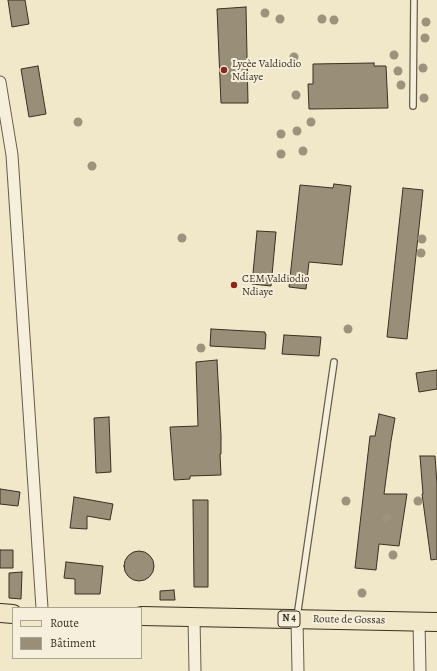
<!DOCTYPE html>
<meta charset="utf-8">
<style>
body{margin:0}
#map{position:relative;width:437px;height:671px;overflow:hidden;background:#f1e7c9;font-family:Alegreya,serif}
canvas{display:block}
.legend{position:absolute;left:12px;top:607px;width:130px;height:52px;box-sizing:border-box;background:#f6efdc;border:1px solid #aba292;margin:0;padding:5px 7px;list-style:none;font-size:12px;color:#3a2f23}
.legend li{display:flex;align-items:center;gap:8px;height:20px}
.legend b{width:20px;border:1px solid #aba292}
</style>
<div id="map">
<canvas width="437" height="671"></canvas>
<ul class="legend">
<li><b style="height:5px;background:#f1e7c9"></b>Route</li>
<li><b style="height:11px;background:#998f79"></b>Bâtiment</li>
</ul>
</div>
<script>
const context = document.querySelector('canvas').getContext('2d');
context.lineJoin = 'round';
function paint(path, color) { context.fillStyle = color; context.fill(path, 'evenodd'); }
const toPath = rows => new Path2D(rows.map(r => 'M' + r).join(''));
function trace(path, color, width, dash) { context.strokeStyle = color; context.lineWidth = width; context.lineCap = dash ? 'butt' : 'round'; context.setLineDash(dash || []); context.stroke(path); }
function drawText(font, color, halo, rows, align = 'center') {
  context.font = font + ' Alegreya,serif'; context.lineWidth = 4; context.setLineDash([]); context.textBaseline = 'middle'; context.strokeStyle = halo; context.fillStyle = color; for (const [text, x, y, turn = 0] of rows) {
    context.save(); context.translate(x, y); context.rotate((+turn || 0) * Math.PI / 180); context.textAlign = isNaN(turn) ? turn : align; if (halo) context.strokeText(text, 0, 0); context.fillText(text, 0, 0); context.restore();
  }
}
const building = toPath([
 [8,0,25,0,29,24,12,27,8,0],
 [246,7,248,103,221,103,217,9,246,7],
 [374,63,374,66,386,66,388,108,309,109,308,84,313,84,313,64,374,63],
 [38,66,46,114,29,117,21,69,38,66],
 [334,184,351,186,342,265,309,262,306,289,289,287,300,185,333,188,334,184],
 [403,188,423,190,407,339,387,337,403,188],
 [257,231,276,232,271,286,252,284,257,231],
 [211,329,265,332,265,334,266,334,265,349,210,346,211,329],
 [284,335,321,337,319,356,282,354,284,335],
 [217,360,221,435,221,454,220,454,221,475,190,476,190,479,174,480,170,427,198,426,196,362,217,360],
 [437,370,437,389,419,392,416,373,437,370],
 [379,414,395,418,391,441,384,494,407,494,399,546,379,544,376,570,355,568,370,436,375,436,379,414],
 [109,417,111,472,96,473,94,418,109,417],
 [420,456,435,456,437,484,437,559,431,560,422,494,423,494,420,456],
 [0,489,20,492,18,506,0,504,0,489],
 [74,497,113,504,110,520,87,516,87,529,70,528,74,497],
 [193,500,208,500,208,587,194,587,193,500],
 [0,550,13,550,13,568,0,568,0,550],
 '124 566a15 15 0 1 1 30 0a15 15 0 1 1-30 0Z',
 [66,562,103,566,100,594,75,594,75,579,64,578,66,562],
 [22,572,21,599,9,598,9,573,22,572],
 [174,590,175,600,160,600,160,591,174,590]
]);
paint(building, '#998f79');
trace(building, '#3a2f23', 1);
const service = toPath([
 [413,106,414,0],
 [297,617,334,362]
]);
const minor = toPath([
 [0,82,12,155,42,608],
 [194,617,195,671],
 [297,619,298,671],
 [419,622,420,671]
]);
const primary = toPath([
 [0,613,13,614],
 [141,616,437,622]
]);
trace(service, '#685d4c', 8);
trace(minor, '#685d4c', 13);
trace(primary, '#3a2f23', 20);
trace(service, '#f6efdc', 5.5);
trace(minor, '#f6efdc', 11);
trace(primary, '#f1e7c9', 18);
context.fillStyle = '#9d937d';
for (const [x, y] of [
 [265,13],
 [280,19],
 [322,19],
 [334,20],
 [426,22],
 [425,38],
 [394,55],
 [294,57],
 [423,68],
 [398,71],
 [401,85],
 [296,95],
 [424,98],
 [78,122],
 [311,122],
 [297,131],
 [281,134],
 [303,151],
 [281,154],
 [92,166],
 [182,238],
 [422,239],
 [421,253],
 [348,329],
 [201,348],
 [346,501],
 [418,501],
 [387,518],
 [393,555],
 [362,593]
]) { context.beginPath(); context.arc(x, y, 4.5, 0, 2 * Math.PI); context.fill(); }
for (const [x, y, r, color] of [
 [224,70,4,"#8f2418"],
 [234,285,4,"#8f2418"]
]) { const dot = new Path2D(); dot.arc(x, y, r, 0, 2 * Math.PI); context.fillStyle = color; context.fill(dot); trace(dot, '#f6efdc', 1.5); }
for (const [x, y, w] of [
 [289,619,22]
]) { const box = new Path2D(); box.roundRect(x - w / 2, y - 8, w, 16, 3); context.fillStyle = '#f6efdc'; context.fill(box); trace(box, '#3a2f23', 1); }
drawText('bold 10px', '#3a2f23', null, [
 ["N 4",289,619]
]);
drawText('11px', '#3a2f23', '#f6efdc', [
 ["Lycèe Valdiodio",232,64],
 ["Ndiaye",232,77],
 ["CEM Valdiodio",242,279],
 ["Ndiaye",242,292]
], 'left');
drawText('11px', '#3a2f23', '#f6efdc', [
 ["Route de Gossas",349,620,1]
]);
</script>
